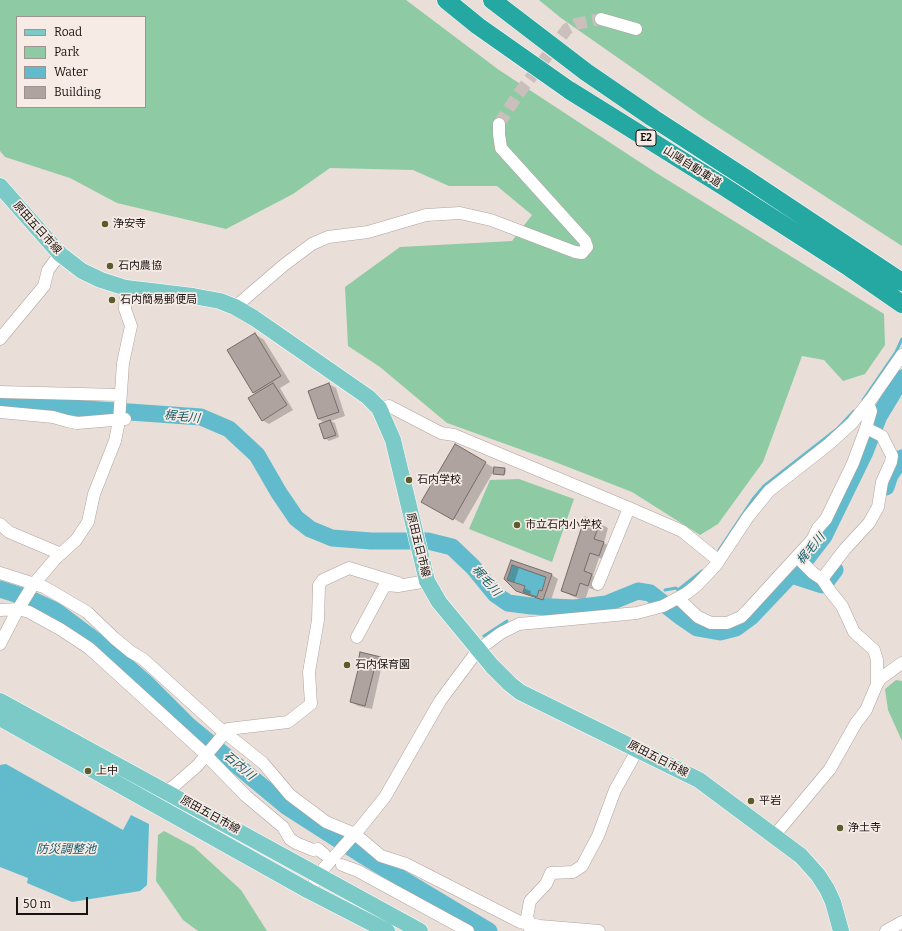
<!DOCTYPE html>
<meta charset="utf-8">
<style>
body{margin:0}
#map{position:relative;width:902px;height:931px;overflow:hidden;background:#eaded8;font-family:Bitter,serif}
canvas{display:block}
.legend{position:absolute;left:16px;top:16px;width:130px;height:92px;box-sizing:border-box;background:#f7ebe5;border:1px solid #9d9490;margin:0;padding:5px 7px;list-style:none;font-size:12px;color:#161210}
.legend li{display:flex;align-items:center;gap:8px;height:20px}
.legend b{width:20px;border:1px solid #9d9490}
.scale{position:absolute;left:16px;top:897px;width:72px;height:18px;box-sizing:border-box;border:2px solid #161210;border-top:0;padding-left:5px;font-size:12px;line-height:14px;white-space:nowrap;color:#161210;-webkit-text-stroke:3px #f7ebe5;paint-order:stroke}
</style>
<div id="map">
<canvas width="902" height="931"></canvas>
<ul class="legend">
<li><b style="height:5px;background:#7ccac7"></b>Road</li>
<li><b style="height:11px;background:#8ecba4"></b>Park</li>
<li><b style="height:11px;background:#62bbcd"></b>Water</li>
<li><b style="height:11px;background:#aea39e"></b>Building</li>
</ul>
<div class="scale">50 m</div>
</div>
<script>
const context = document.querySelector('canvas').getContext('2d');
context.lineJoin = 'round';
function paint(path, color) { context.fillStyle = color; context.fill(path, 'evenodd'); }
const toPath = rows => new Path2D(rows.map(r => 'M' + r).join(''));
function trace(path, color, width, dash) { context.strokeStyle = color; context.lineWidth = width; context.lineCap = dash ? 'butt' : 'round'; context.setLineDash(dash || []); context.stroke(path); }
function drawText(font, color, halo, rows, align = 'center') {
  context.font = font + ' Bitter,"Noto Sans JP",serif'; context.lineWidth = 3.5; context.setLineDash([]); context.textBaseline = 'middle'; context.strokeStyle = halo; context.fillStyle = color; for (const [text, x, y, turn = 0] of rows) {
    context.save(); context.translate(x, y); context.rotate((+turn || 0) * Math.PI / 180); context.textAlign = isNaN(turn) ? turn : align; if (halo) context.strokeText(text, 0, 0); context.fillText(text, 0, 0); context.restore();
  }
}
paint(toPath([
 [0,0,406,0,499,70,658,174,884,314,885,345,865,374,843,381,824,360,802,356,763,462,718,524,700,535,632,492,550,460,447,423,380,367,348,346,345,287,400,247,512,241,532,215,497,186,449,186,413,170,330,168,293,194,226,229,117,203,70,178,5,157,0,151],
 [17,17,145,17,145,107,17,107],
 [539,0,902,0,902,246,704,118,561,18],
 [519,479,574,499,552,562,469,529,490,480],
 [896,680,902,681,902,741,888,710,885,689],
 [164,831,194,847,241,890,267,931,198,931,183,920,156,881,158,835]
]), '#8ecba4');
paint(toPath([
 [512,565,546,577,542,591,539,591,537,597,523,592,525,586,507,580],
 [6,764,123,830,131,815,149,824,147,885,140,891,72,902,27,883,28,878,0,867,0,765]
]), '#62bbcd');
paint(toPath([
 [255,334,264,340,290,382,280,388,293,410,269,424,262,420,256,394,254,393,228,351],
 [329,384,336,388,345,416,331,421,335,423,339,437,329,441,325,438,325,423,318,419],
 [455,445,494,468,506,470,505,475,496,474,495,469,463,524,423,501],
 [599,523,608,528,604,543,612,548,608,561,599,558,593,576,601,580,598,591,589,588,585,601,572,596,562,591],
 [511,561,552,575,558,579,550,603,538,597,542,593,547,578,519,568,514,584,531,591,530,596,516,590,505,579],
 [380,658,387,662,385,670,381,669,372,709,358,706,351,702,361,663,359,661]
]), '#0003');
trace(toPath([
 [863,400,896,352,902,339],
 [719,550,753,499,764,486,837,429,854,411],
 [665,590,676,588,678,590,702,571],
 [484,636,507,621]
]), '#62bbcd', 3);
trace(toPath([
 [0,403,201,417,229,429,257,455,279,493,296,518,310,529,332,538,371,541,428,541,452,547,473,567,495,594,508,603,531,606,574,608,606,604,638,591,650,593,681,617,697,628,720,632,736,628,751,617,807,558,824,536,865,452,879,416,902,378],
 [886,487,890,475,902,458],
 [791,575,822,585,826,582,835,570],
 [0,589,28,598,56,611,108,650,147,684,188,725,286,806,364,856,489,931]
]), '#62bbcd', 17);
const building = toPath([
 [255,333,281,376,253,393,227,350,255,333],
 [273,383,287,405,262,421,248,398,273,383],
 [329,383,339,412,318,419,308,391,329,383],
 [330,420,336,435,324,439,319,424,330,420],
 [455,444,486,462,453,520,421,502,455,444],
 [494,467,505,468,504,475,493,474,494,467],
 [585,517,600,522,594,539,604,542,599,556,590,553,584,571,592,574,588,586,580,583,576,596,561,591,585,517],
 [511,560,552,574,543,600,516,591,504,579,511,560],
 [512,565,546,577,542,591,539,590,537,597,523,592,525,586,507,580,512,565],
 [360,652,381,657,378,667,375,666,365,706,350,702,360,662,358,662,360,652]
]);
paint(building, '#aea39e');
trace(building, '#766c67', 1);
trace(toPath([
 [499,124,517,96,567,29,576,24,601,19]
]), '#cabfba', 12, [12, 6]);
const minor = toPath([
 [601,19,636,29],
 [235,307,284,265,312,244,328,237,368,232,426,215,460,213,491,220,575,252,582,253,587,247,585,241,501,148,499,134,499,124],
 [0,339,44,286,48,270,60,254],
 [0,392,120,395],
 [379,408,389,406,441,433,454,435,629,508,682,531,719,561],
 [0,412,53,417,67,421,77,423,125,419],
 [0,524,9,532,61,554],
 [797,557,813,573,822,579,830,591,842,606,854,632,874,650,877,660,877,684],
 [0,573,44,587,87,612,114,638,131,652,143,659,218,727,263,763,290,795,326,822,355,834,381,856,406,864,520,922,540,926,599,931],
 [822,579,845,549,869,523,878,507,882,482,891,462,892,456,882,436,866,428],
 [598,584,629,508],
 [678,598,698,617,711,623,727,623,741,617,746,612,812,540,818,528,826,519,853,463,866,428,871,411,868,404],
 [0,610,19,609,29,612,60,629,89,648,201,750,246,796,283,827,290,839,296,843,313,850,318,849,324,854],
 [357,637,385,585,398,586,427,581],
 [0,644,17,611,33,585,56,558,76,540,88,522,94,494,115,441,119,421,123,363,131,326,125,309,126,288],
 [166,791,174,786,197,766,228,729,288,722,311,704,309,672,318,620,319,585,323,580,349,568,398,583,398,586],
 [774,836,830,769,856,723,866,710,877,684,881,678,902,663],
 [342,865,358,871,468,931],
 [309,891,324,868,360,828,385,797,440,701,478,650,501,633,519,624,637,613,663,606,687,593,697,585,716,565,748,517,769,491,829,444,852,423,872,398,902,355],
 [530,930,530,924,527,917,530,901,546,884,551,873,573,872,582,866,598,836,615,790,638,749],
 [886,931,902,922]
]);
const major = toPath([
 [0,186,60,254,82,271,101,280,126,288,193,296,220,301,235,307,254,318,368,397,379,408,393,440,427,581,439,602,492,666,510,684,520,692,699,780,801,856,818,875,827,889,833,902,841,931],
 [0,701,420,931],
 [0,718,309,891,387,931]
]);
const highway = toPath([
 [446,0,478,26,569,90,723,186,850,268,902,304],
 [492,0,586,72,653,118,747,179,902,282]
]);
trace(minor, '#aea39e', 13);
trace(major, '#fff', 17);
trace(highway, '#fff', 19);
trace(minor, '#fff', 12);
trace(major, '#7ccac7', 16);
trace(highway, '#25a7a2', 18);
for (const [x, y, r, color] of [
 [105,224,4,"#5a5c2a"],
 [110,266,4,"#5a5c2a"],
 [112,300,4,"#5a5c2a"],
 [409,480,4,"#5a5c2a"],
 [517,525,4,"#5a5c2a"],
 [347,665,4,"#5a5c2a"],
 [88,771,4,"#5a5c2a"],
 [751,801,4,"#5a5c2a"],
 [840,828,4,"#5a5c2a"]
]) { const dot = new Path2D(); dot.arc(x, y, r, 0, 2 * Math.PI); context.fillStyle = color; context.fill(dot); trace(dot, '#f7ebe5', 1.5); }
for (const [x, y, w] of [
 [646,138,20]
]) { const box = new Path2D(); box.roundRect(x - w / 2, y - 8, w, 16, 3); context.fillStyle = '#f7ebe5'; context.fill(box); trace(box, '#161210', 1); }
drawText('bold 10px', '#161210', null, [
 ["E2",646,138]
]);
drawText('11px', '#161210', '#f7ebe5', [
 ["山陽自動車道",692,167,32],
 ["原田五日市線",37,228,48],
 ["原田五日市線",418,545,76],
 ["原田五日市線",658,759,27],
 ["原田五日市線",210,815,29]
]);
drawText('11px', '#161210', '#f7ebe5', [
 ["浄安寺",113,224],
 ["石内農協",118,266],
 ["石内簡易郵便局",120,300],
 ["石内学校",417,480],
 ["市立石内小学校",525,525],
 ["石内保育園",355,665],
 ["上中",96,771],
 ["平岩",759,801],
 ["浄土寺",848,828]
], 'left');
drawText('italic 12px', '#115c69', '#f7ebe5', [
 ["梶毛川",182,417,6],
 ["梶毛川",811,549,-50],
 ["梶毛川",486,581,48],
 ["石内川",239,766,40],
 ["防災調整池",66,850]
]);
</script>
